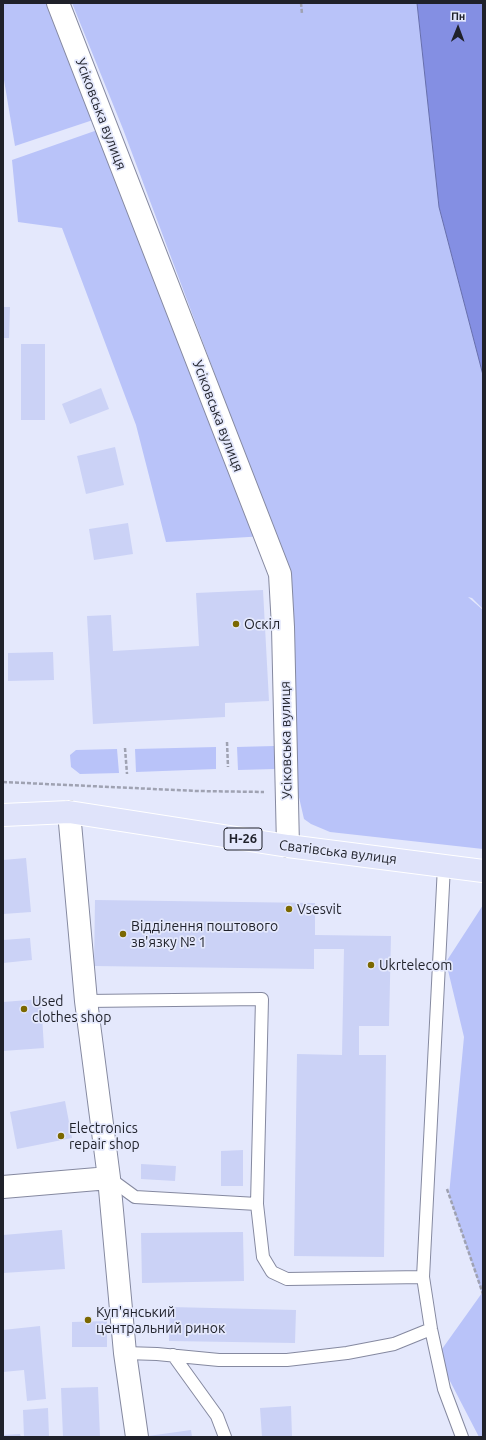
<!DOCTYPE html>
<meta charset="utf-8">
<style>
body{margin:0}
#map{position:relative;width:486px;height:1440px;overflow:hidden;background:#e4e8fc;font-family:Ubuntu,sans-serif}
canvas{display:block}
.frame{position:absolute;inset:0;border:4px solid #1f212a;pointer-events:none}
.north{position:absolute;left:438px;top:8px;width:40px;height:40px;-webkit-text-stroke:3px #e4e8fc;paint-order:stroke;rotate:1deg;font-size:11px;font-weight:700;line-height:16px;text-align:center;color:#1f212a}
.north::after{content:'';display:block;margin:auto;width:14px;height:18px;background:#1f212a;clip-path:polygon(50% 0,100% 100%,50% 72%,0 100%)}
</style>
<div id="map">
<canvas width="486" height="1440"></canvas>
<div class="frame"></div>
<div class="north">Пн</div>
</div>
<script>
const context = document.querySelector('canvas').getContext('2d');
context.lineJoin = 'round';
function paint(path, color) { context.fillStyle = color; context.fill(path, 'evenodd'); }
const toPath = rows => new Path2D(rows.map(r => 'M' + r).join(''));
function trace(path, color, width, dash) { context.strokeStyle = color; context.lineWidth = width; context.lineCap = dash ? 'butt' : 'round'; context.setLineDash(dash || []); context.stroke(path); }
function drawText(font, color, halo, rows, align = 'center') {
  context.font = font + ' Ubuntu,sans-serif'; context.lineWidth = 3.5; context.setLineDash([]); context.textBaseline = 'middle'; context.strokeStyle = halo; context.fillStyle = color; for (const [text, x, y, turn = 0] of rows) {
    context.save(); context.translate(x, y); context.rotate((+turn || 0) * Math.PI / 180); context.textAlign = isNaN(turn) ? turn : align; if (halo) context.strokeText(text, 0, 0); context.fillText(text, 0, 0); context.restore();
  }
}
paint(toPath([
 [3,3,54,3,102,117,15,146,3,74],
 [72,3,417,3,439,207,483,375,483,609,472,598,468,597,483,610,483,849,330,832,311,824,304,819,298,793,287,567,123,129],
 [106,127,265,536,166,542,136,425,62,228,18,222,12,160],
 [274,746,275,769,238,770,237,747],
 [216,747,216,769,136,772,135,749],
 [117,749,119,773,80,774,71,767,70,755,76,750],
 [483,905,483,1437,479,1437,437,1356,482,1293,449,1195,464,1037,446,962]
]), '#b9c3f9');
const water = toPath([
 [417,3,483,3,483,375,439,207,417,3]
]);
paint(water, '#848fe3');
trace(water, '#666eac', 1);
paint(toPath([
 [3,307,10,307,9,338,3,338],
 [21,344,45,344,45,420,21,420],
 [101,388,109,409,70,424,62,404],
 [115,447,124,485,86,494,77,456],
 [128,523,133,554,94,560,89,529],
 [263,590,269,701,225,703,225,717,93,724,87,616,111,615,113,651,199,646,196,593],
 [53,652,54,680,8,681,8,653],
 [26,858,31,912,3,914,3,860],
 [95,900,315,903,315,935,391,936,389,1026,359,1026,359,1055,386,1055,384,1257,294,1256,297,1054,342,1055,344,949,314,949,314,969,94,966],
 [30,938,32,960,3,963,3,940],
 [41,999,44,1048,3,1051,3,1002],
 [65,1101,72,1138,17,1149,10,1112],
 [243,1150,243,1186,221,1186,221,1151],
 [141,1164,176,1166,175,1181,141,1179],
 [62,1230,65,1269,3,1273,3,1235],
 [243,1232,244,1281,142,1283,141,1233],
 [170,1307,296,1310,295,1343,169,1341],
 [107,1321,107,1347,72,1347,72,1322],
 [40,1326,46,1399,27,1401,24,1370,3,1372,3,1330],
 [98,1387,100,1437,63,1437,61,1388],
 [291,1406,292,1437,262,1437,260,1408],
 [48,1408,49,1437,24,1437,23,1410],
 [191,1430,192,1437,148,1437,148,1436],
 [20,1434,21,1437,3,1437,3,1435]
]), '#cbd2f6');
const lane = toPath([
 [86,1001,262,999,257,1204,263,1257,272,1272,287,1279,423,1277,444,866],
 [109,1178,135,1197,257,1204],
 [423,1277,431,1329,444,1389,462,1437],
 [125,1353,157,1354,219,1360,287,1360,347,1353,394,1344,431,1329],
 [173,1355,217,1416,225,1437]
]);
const street = toPath([
 [58,3,280,574,283,627,288,846],
 [69,812,86,1001,109,1178,125,1353,137,1437],
 [3,1187,109,1178]
]);
const primary = toPath([
 [3,815,69,812,288,846,483,871]
]);
trace(lane, '#8589a0', 14);
trace(street, '#8589a0', 24);
trace(primary, '#fff', 24);
trace(toPath([
 [301,3,302,14],
 [227,742,228,767],
 [125,748,127,774],
 [3,782,197,791,264,792],
 [447,1189,483,1294]
]), '#9fa2b2', 2.5, [4, 2]);
trace(lane, '#fff', 12);
trace(street, '#fff', 22);
trace(primary, '#dfe3fa', 22);
for (const [x, y, r, color] of [
 [236,624,4,"#7b6800"],
 [289,909,4,"#7b6800"],
 [123,934,4,"#7b6800"],
 [371,965,4,"#7b6800"],
 [24,1009,4,"#7b6800"],
 [61,1136,4,"#7b6800"],
 [88,1320,4,"#7b6800"]
]) { const dot = new Path2D(); dot.arc(x, y, r, 0, 2 * Math.PI); context.fillStyle = color; context.fill(dot); trace(dot, '#e4e8fc', 1.5); }
for (const [x, y, w] of [
 [243,839,38]
]) { const box = new Path2D(); box.roundRect(x - w / 2, y - 11, w, 22, 3); context.fillStyle = '#e4e8fc'; context.fill(box); trace(box, '#1f212a', 1); }
drawText('bold 13px', '#1f212a', null, [
 ["Н-26",243,839]
]);
drawText('14px', '#1f212a', '#e4e8fc', [
 ["Усіковська вулиця",101,114,69],
 ["Усіковська вулиця",218,416,69],
 ["Усіковська вулиця",286,740,-91],
 ["Сватівська вулиця",338,852,7]
]);
drawText('14px', '#1f212a', '#e4e8fc', [
 ["Оскіл",244,624],
 ["Vsesvit",297,909],
 ["Відділення поштового",131,926],
 ["зв'язку № 1",131,942],
 ["Ukrtelecom",379,965],
 ["Used",32,1001],
 ["clothes shop",32,1017],
 ["Electronics",69,1128],
 ["repair shop",69,1144],
 ["Куп'янський",96,1312],
 ["центральний ринок",96,1328]
], 'left');
</script>
